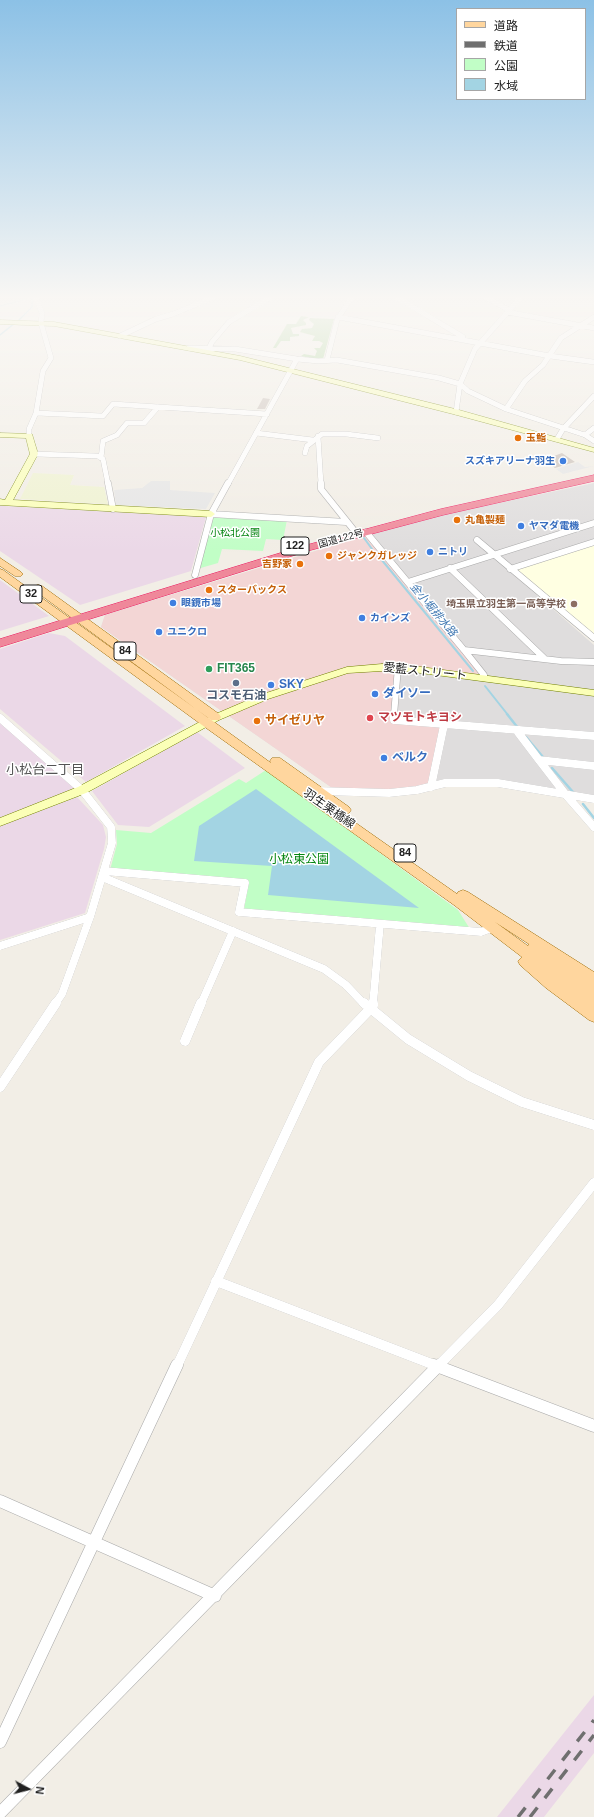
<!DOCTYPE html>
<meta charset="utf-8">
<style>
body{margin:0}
#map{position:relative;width:594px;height:1817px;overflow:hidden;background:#f2eee6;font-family:Arial,"Noto Sans JP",sans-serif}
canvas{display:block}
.legend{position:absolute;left:456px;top:8px;width:130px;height:92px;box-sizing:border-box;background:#fff;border:1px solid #a6a6a6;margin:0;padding:5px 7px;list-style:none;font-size:12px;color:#212121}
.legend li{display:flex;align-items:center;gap:8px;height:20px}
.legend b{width:20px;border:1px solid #a6a6a6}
.north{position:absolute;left:8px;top:1769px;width:40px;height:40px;-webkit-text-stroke:3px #fff;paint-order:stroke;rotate:97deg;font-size:11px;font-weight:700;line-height:16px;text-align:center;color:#212121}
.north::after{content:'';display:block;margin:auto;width:14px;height:18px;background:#212121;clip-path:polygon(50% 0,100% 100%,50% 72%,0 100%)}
</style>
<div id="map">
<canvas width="594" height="1817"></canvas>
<ul class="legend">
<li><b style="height:5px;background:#ffd69e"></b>道路</li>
<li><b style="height:5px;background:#6f6f6f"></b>鉄道</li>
<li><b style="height:11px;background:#c1fec6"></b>公園</li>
<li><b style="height:11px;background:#a3d4e3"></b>水域</li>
</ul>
<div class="north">N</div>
</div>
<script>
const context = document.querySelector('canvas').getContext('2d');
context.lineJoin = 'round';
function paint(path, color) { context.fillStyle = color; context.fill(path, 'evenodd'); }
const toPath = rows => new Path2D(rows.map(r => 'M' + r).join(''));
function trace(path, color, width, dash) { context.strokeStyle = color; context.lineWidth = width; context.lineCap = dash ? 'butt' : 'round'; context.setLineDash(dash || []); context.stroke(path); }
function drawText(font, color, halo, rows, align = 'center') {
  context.font = font + ' Arial,"Noto Sans JP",sans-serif'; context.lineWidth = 3; context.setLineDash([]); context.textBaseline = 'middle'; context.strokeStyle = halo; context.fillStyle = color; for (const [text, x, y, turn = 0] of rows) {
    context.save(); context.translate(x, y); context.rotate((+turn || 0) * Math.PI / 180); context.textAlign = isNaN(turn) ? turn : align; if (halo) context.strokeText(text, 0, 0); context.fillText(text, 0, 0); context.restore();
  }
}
paint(toPath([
 [594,483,594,540,506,568,594,645,594,799,498,783,338,792,101,627,105,615,365,536,446,514]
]), '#dfdddd');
paint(toPath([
 [368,535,484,678,398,668,394,720,442,725,431,787,417,790,338,792,101,627,105,615]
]), '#f3d6d5');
paint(toPath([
 [0,506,4,506,206,517,191,571,80,605,0,551],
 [0,580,49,616,0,631],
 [49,633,65,636,185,726,86,782,0,709,0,649],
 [0,723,75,789,0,818],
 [197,732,245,768,149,827,118,825,92,791],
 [77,797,103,825,106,837,104,849,85,913,0,940,0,826],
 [594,1695,594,1753,544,1817,497,1817]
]), '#ebd8e7');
paint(toPath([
 [594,543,594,639,512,569]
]), '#ffffe2');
paint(toPath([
 [33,473,74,475,70,485,104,487,108,504,20,499]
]), '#eff2d0');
paint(toPath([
 [301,316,309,317,303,320,306,323,306,325,291,328,293,334,299,334,299,336,290,337,290,341,281,341,276,348,273,348,287,324,296,324],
 [310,318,334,319,323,359,318,360,301,356,304,354,315,356,317,351,314,348,320,348,323,343,319,341,312,341,315,336,300,332,302,329,312,328,314,324,309,320]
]), '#a9d498');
paint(toPath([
 [213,516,287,520,283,540,266,539,263,551,222,549,218,563,197,569],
 [266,770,458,910,470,929,244,909,249,881,110,870,117,844,116,830,151,833,239,779,246,783]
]), '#c1fec6');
paint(toPath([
 [578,462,585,467,594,466,563,474,556,469],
 [151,481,170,481,170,490,215,493,206,509,116,505,114,490,142,488]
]), '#e5e5e5');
paint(toPath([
 [256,789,419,908,268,895,272,866,194,861,199,826]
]), '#a3d4e3');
trace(toPath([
 [0,306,30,298],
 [19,320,32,307,32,298],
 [0,335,15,323]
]), '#a3d4e3', 1.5);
trace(toPath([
 [364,538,372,549],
 [381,559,473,671],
 [485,686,508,715]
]), '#a3d4e3', 2);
trace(toPath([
 [507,714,518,728],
 [526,737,543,757],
 [552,768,573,792],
 [583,804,594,818]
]), '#a3d4e3', 2.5);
paint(toPath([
 [263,398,270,399,265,409,257,409],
 [562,453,575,462,555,468,548,463,554,456]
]), '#cac0b9');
const streetFar4 = toPath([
 [36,298,42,313,41,323,51,358,43,371,36,413,103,416,113,404,267,414],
 [398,298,463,337],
 [487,298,509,310],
 [507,312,594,328],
 [338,317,550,356,594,362],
 [120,336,156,319,173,314,212,298],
 [189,348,235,349,297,359,318,361,337,360,439,378,460,384,468,391,506,409,585,435,594,441],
 [209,348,212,342,229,322,269,298],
 [327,360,337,320,351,298],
 [506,409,525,381,543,365,561,338,594,317],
 [456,412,460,384,475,349,520,298],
 [256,433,313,440],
 [585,435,594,428],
 [29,436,29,429,36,413],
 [318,436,321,484],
 [557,439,563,429,594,396],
 [305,453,307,446,322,434,346,434,378,438],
 [34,454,98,456,103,459,108,484],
 [101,458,103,441,117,435,127,423,144,423,158,407],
 [228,484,297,359]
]);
const streetFar3 = toPath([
 [108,483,113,509],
 [321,483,321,489,353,529],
 [211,514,346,522],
 [366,532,464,650,484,675,484,678],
 [477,540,594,638],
 [450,568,545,659],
 [510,569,594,542],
 [195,575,211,514,228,483],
 [408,582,594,523],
 [464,650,561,661,594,662],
 [394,715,398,667]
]);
const streetFar2 = toPath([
 [394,714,394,720,594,736],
 [0,718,82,790,111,827,112,843,90,917,0,946],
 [517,731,539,760,594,766],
 [539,760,566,795,594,827],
 [431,787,444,725],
 [319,791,389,793,417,790,445,783,498,783,594,799],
 [104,871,245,883,239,912,481,932,489,929],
 [102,877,324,969,346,985,364,1004],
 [55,1004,62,994,90,917],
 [201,1004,233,931],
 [373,1004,380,924]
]);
const streetFar1 = toPath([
 [364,1003,408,1039,469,1076,522,1102,594,1125],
 [185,1041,201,1003],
 [0,1087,56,1003],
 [216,1281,437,1366],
 [177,1366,319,1062,373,1006,373,1003],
 [438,1366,498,1305,594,1183]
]);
const street = toPath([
 [434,1365,594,1426],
 [0,1501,215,1596],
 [0,1742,177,1365],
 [0,1813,439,1365]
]);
const secondary = toPath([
 [0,320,54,322,240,356,459,410,594,448,594,452,453,414,240,360,54,326,0,324,0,320],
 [0,433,32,434,38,454,13,500,211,511,215,514,211,517,0,505,0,499,5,500,30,454,26,438,0,437,0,433],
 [382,664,398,664,594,690,594,696,398,670,348,673,268,699,219,720,86,793,0,826,0,818,78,787,211,716,260,695,347,667,382,664]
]);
const primary = toPath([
 [0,558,21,572,23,574,21,576,15,576,0,566,0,558],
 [0,569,3,570,271,763,270,761,272,758,280,758,349,807,351,810,349,813,343,814,457,894,458,892,463,890,468,892,594,972,594,1022,589,1020,546,988,520,965,518,961,522,957,454,905,202,725,0,577,0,569],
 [495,922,529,944,528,946,495,922],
 [38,585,42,586,219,714,221,717,219,720,211,720,34,590,33,588,34,586,38,585]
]);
const highway = toPath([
 [594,475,594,481,443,515,311,550,0,647,0,639,303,546,441,509,594,475]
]);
trace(streetFar4, '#a8a8a8', 5.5);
trace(streetFar3, '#a8a8a8', 7);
trace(streetFar2, '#a8a8a8', 8);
trace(streetFar1, '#a8a8a8', 10);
trace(street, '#a8a8a8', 13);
trace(secondary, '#707f00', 1);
trace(primary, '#9d6a00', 1);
trace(highway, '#ea195f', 1);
trace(streetFar4, '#fff', 5);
trace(streetFar3, '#fff', 6);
trace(streetFar2, '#fff', 8);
trace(streetFar1, '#fff', 10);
trace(street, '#fff', 12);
paint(secondary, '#fbffb7');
paint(primary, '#ffd69e');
paint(highway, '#ef889a');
trace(toPath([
 [518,1817,594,1720],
 [530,1817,594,1735]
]), '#6f6f6f', 3.5, [12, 12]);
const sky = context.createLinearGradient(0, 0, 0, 552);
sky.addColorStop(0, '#8cc1e6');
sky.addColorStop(0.54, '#f9f7f4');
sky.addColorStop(1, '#f9f7f400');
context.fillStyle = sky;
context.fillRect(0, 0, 594, 552);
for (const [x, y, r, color] of [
 [518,438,4,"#e8710a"],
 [563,461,4,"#3f7fe0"],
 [457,520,4,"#e8710a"],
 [521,526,4,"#3f7fe0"],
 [430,552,4,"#3f7fe0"],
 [329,556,4,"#e8710a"],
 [300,564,4,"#e8710a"],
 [209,590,4,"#e8710a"],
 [173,603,4,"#3f7fe0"],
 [574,604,4,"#8d6e63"],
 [362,618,4,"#3f7fe0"],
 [159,632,4,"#3f7fe0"],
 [209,669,4,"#2e9e5b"],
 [236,683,4,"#5c6f8a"],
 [271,685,4,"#3f7fe0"],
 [375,694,4,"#3f7fe0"],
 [370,718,4,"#e0444e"],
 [257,721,4,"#e8710a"],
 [384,758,4,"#3f7fe0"]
]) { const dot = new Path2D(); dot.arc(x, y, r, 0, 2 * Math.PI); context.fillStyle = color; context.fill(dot); trace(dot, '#fff', 1.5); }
drawText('bold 10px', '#c56008', '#fff', [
 ["玉鮨",526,438],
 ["丸亀製麺",465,520],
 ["ジャンクガレッジ",337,556],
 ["吉野家",292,564,"right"],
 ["スターバックス",217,590]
], 'left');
drawText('bold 10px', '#366cbe', '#fff', [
 ["スズキアリーナ羽生",555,461,"right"],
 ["ヤマダ電機",529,526],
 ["ニトリ",438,552],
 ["眼鏡市場",181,603],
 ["カインズ",370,618],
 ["ユニクロ",167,632]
], 'left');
drawText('10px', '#03850f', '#fff', [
 ["小松北公園",235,533]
]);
drawText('10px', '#212121', '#fff', [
 ["国道122号",341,539,-15]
]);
drawText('bold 10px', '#785e54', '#fff', [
 ["埼玉県立羽生第一高等学校",566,604]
], 'right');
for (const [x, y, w] of [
 [295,546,28],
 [31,594,22],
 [125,651,22],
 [405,853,22]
]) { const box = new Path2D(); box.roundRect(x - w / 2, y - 9, w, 18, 3); context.fillStyle = '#fff'; context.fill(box); trace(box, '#212121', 1); }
drawText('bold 11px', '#212121', null, [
 ["122",295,546],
 ["32",31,594],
 ["84",125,651],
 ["84",405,853]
]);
drawText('italic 11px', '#4078b2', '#fff', [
 ["金小堀排水路",433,610,50]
]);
drawText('bold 12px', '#27864d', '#fff', [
 ["FIT365",217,669]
], 'left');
drawText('12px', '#212121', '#fff', [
 ["愛藍ストリート",425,672,6],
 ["羽生栗橋線",329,809,35]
]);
drawText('bold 12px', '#366cbe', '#fff', [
 ["SKY",279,685],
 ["ダイソー",383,694],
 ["ベルク",392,758]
], 'left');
drawText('bold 12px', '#4e5e75', '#fff', [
 ["コスモ石油",236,696]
]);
drawText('bold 12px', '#be3a42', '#fff', [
 ["マツモトキヨシ",378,718]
], 'left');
drawText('bold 12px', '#c56008', '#fff', [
 ["サイゼリヤ",265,721]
], 'left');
drawText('12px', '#03850f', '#fff', [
 ["小松東公園",299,860]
]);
drawText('13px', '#545454', '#fff', [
 ["小松台二丁目",45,770]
]);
</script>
